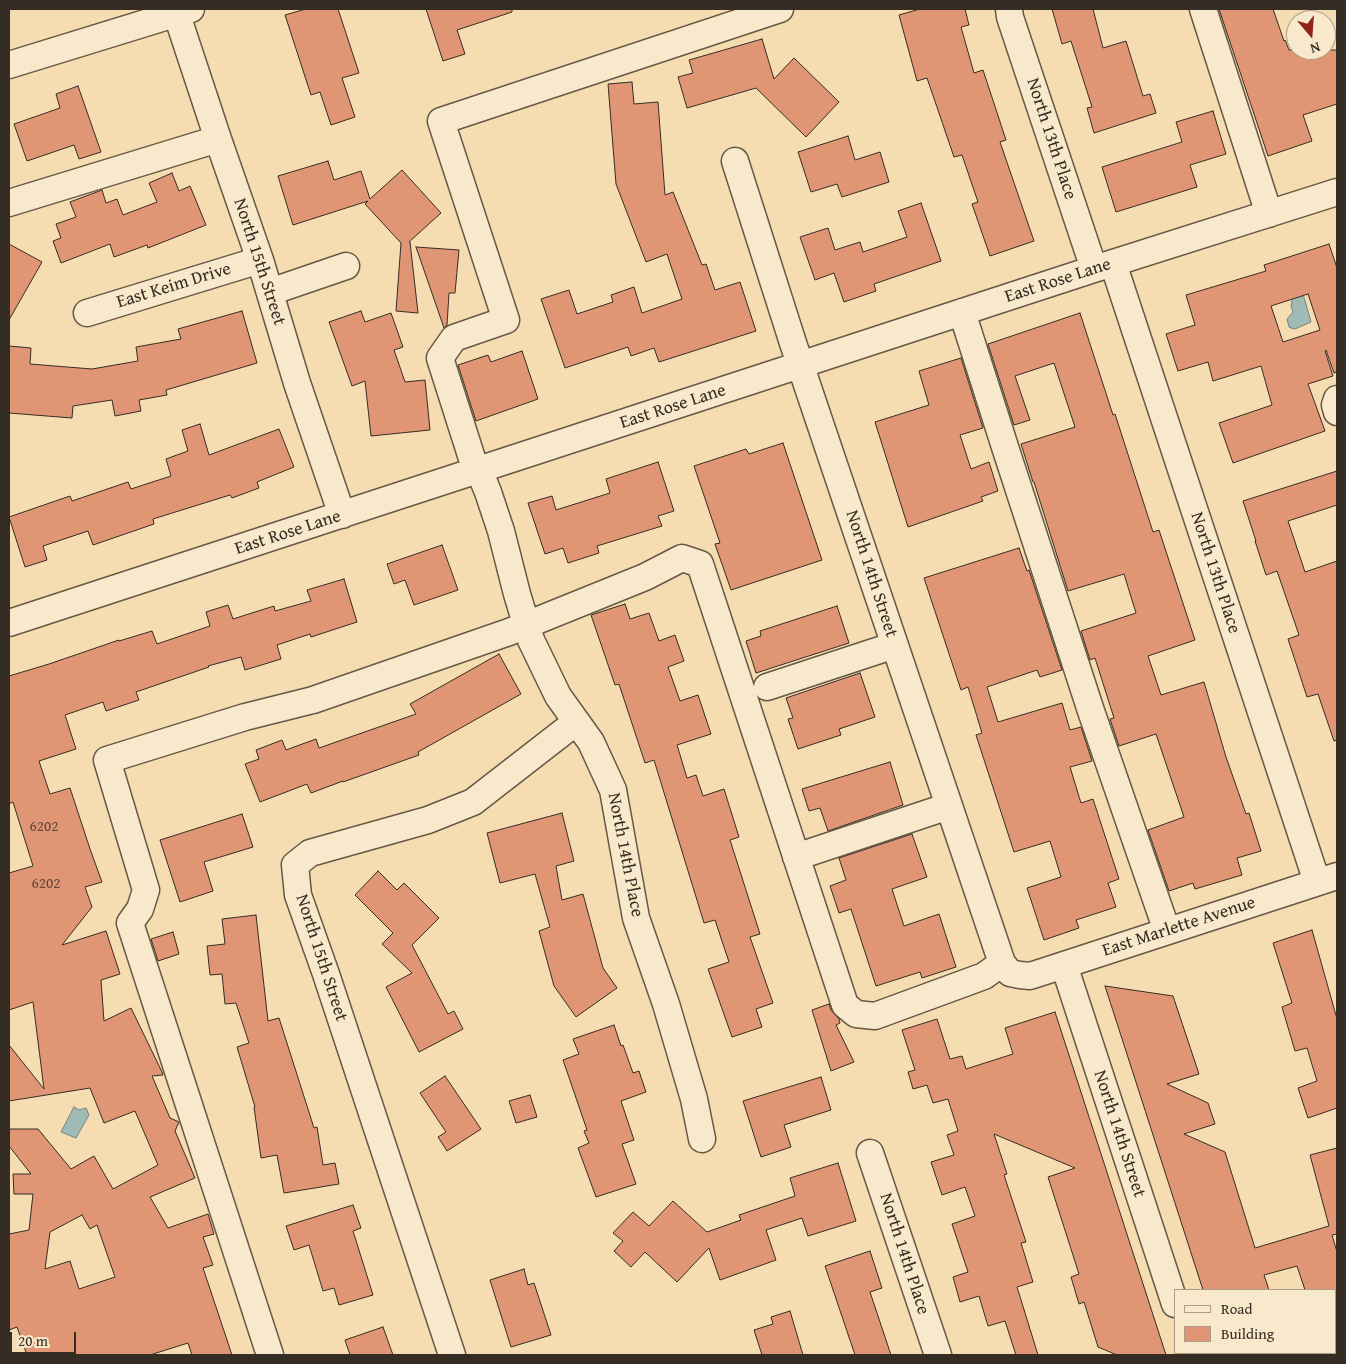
<!DOCTYPE html>
<style>
body{margin:0}
#map{position:relative;width:1346px;height:1364px;overflow:hidden;background:#f6ddb1;font-family:"Gentium Book Plus",serif}
canvas{display:block}
.frame{position:absolute;inset:0;border:10px solid #352c23;pointer-events:none}
.legend{position:absolute;left:1174px;top:1289px;width:162px;height:65px;box-sizing:border-box;background:#f9e9cc;border:1px solid #ab9d88;margin:0;padding:6px 9px;list-style:none;font-size:15px;color:#352c23}
.legend li{display:flex;align-items:center;gap:10px;height:25px}
.legend b{width:25px;border:1px solid #ab9d88}
.north{position:absolute;left:1286px;top:10px;width:50px;height:50px;box-sizing:border-box;background:#f9e9cc;border:1px solid #ab9d88;border-radius:50%;rotate:162deg;font-size:14px;font-weight:700;line-height:20px;text-align:center;color:#352c23}
.north::after{content:'';display:block;margin:auto;width:18px;height:22px;background:#8f2418;clip-path:polygon(50% 0,100% 100%,50% 72%,0 100%)}
.scale{position:absolute;left:10px;top:1332px;width:66px;height:22px;box-sizing:border-box;border:2px solid #352c23;border-top:0;padding-left:6px;font-size:15px;line-height:18px;white-space:nowrap;color:#352c23;-webkit-text-stroke:4px #f9e9cc;paint-order:stroke}
</style>
<div id="map">
<canvas width="1346" height="1364"></canvas>
<div class="frame"></div>
<ul class="legend">
<li><b style="height:6px;background:#f9e9cc"></b>Road</li>
<li><b style="height:14px;background:#e09675"></b>Building</li>
</ul>
<div class="north">N</div>
<div class="scale">20 m</div>
</div>
<script>
const context = document.querySelector('canvas').getContext('2d');
context.lineJoin = 'round';
function paint(path, color) { context.fillStyle = color; context.fill(path, 'evenodd'); }
const toPath = rows => new Path2D(rows.map(r => 'M' + r).join(''));
function trace(path, color, width, dash) { context.strokeStyle = color; context.lineWidth = width; context.lineCap = dash ? 'butt' : 'round'; context.setLineDash(dash || []); context.stroke(path); }
function drawText(font, color, halo, rows, align = 'center') {
  context.font = font + ' "Gentium Book Plus",serif'; context.lineWidth = 4; context.setLineDash([]); context.textBaseline = 'middle'; context.strokeStyle = halo; context.fillStyle = color; for (const [text, x, y, turn = 0] of rows) {
    context.save(); context.translate(x, y); context.rotate((+turn || 0) * Math.PI / 180); context.textAlign = isNaN(turn) ? turn : align; if (halo) context.strokeText(text, 0, 0); context.fillText(text, 0, 0); context.restore();
  }
}
const water = toPath([
 [1303,294,1311,322,1295,329,1291,328,1289,327,1287,319,1293,312,1291,306,1292,302,1291,297,1303,294],
 [74,1107,79,1110,86,1108,89,1115,76,1138,61,1132,74,1107]
]);
paint(water, '#a0bab6');
trace(water, '#75817b', 1);
const building = toPath([
 [306,9,338,9,359,73,342,78,355,117,331,125,320,92,311,95,285,15,306,9],
 [426,9,512,9,512,12,457,30,465,54,443,61,426,9],
 [920,9,965,9,969,25,961,27,974,73,983,70,1006,140,1000,142,1034,241,990,256,972,204,978,202,962,155,954,157,927,78,917,81,899,15,920,9],
 [1052,9,1093,9,1103,48,1126,41,1143,96,1150,94,1156,113,1094,133,1087,108,1092,107,1071,41,1062,44,1052,9],
 [1219,9,1273,9,1284,41,1285,40,1289,50,1337,50,1337,104,1303,115,1312,141,1268,156,1219,9],
 [762,39,774,79,794,58,839,102,806,137,756,88,687,108,678,77,693,73,689,60,762,39],
 [632,82,634,104,658,102,665,195,673,192,702,265,706,264,715,290,740,282,756,331,659,362,654,348,631,356,628,347,565,368,541,299,569,290,577,314,613,302,611,295,634,287,642,313,682,299,667,254,646,262,616,184,608,84,632,82],
 [78,86,101,152,79,159,74,145,27,161,14,124,60,108,56,94,78,86],
 [1213,111,1226,154,1190,165,1197,187,1116,212,1102,167,1182,142,1176,122,1213,111],
 [848,136,855,160,880,152,889,182,842,197,837,184,811,192,798,152,848,136],
 [328,161,334,180,361,171,370,199,402,170,441,213,409,242,410,242,418,313,396,311,401,243,365,204,368,201,293,225,278,176,328,161],
 [172,173,179,191,190,186,206,225,148,248,147,245,114,257,110,244,61,263,53,241,61,238,56,224,76,217,70,202,102,190,106,203,117,199,123,215,157,202,149,183,172,173],
 [921,203,941,261,874,284,876,291,844,302,834,273,815,280,800,237,828,228,835,250,860,242,863,252,907,237,898,211,921,203],
 [9,244,42,262,9,320,9,244],
 [1329,244,1337,268,1337,372,1334,373,1326,350,1325,351,1333,376,1308,384,1325,431,1233,463,1219,423,1272,405,1261,366,1213,381,1208,362,1178,371,1166,334,1195,325,1186,295,1266,271,1264,265,1329,244],
 [1308,294,1320,330,1283,342,1271,306,1308,294],
 [416,247,459,250,455,293,449,293,447,325,444,328,416,247],
 [242,311,257,363,166,390,167,395,139,400,141,411,115,416,112,400,73,406,72,418,9,413,9,346,31,348,30,364,92,369,138,361,136,347,181,339,178,329,242,311],
 [361,311,365,322,391,313,403,347,394,350,405,382,425,380,430,430,371,436,365,381,352,386,329,322,361,311],
 [1080,313,1113,415,1115,414,1153,532,1159,530,1195,640,1148,656,1161,695,1204,682,1226,757,1246,814,1249,813,1261,851,1237,858,1242,875,1195,889,1193,883,1169,891,1148,830,1184,817,1156,734,1119,746,1110,719,1114,718,1095,658,1090,660,1081,631,1136,613,1124,574,1068,591,1034,482,1033,482,1021,444,1075,427,1054,363,1015,376,1030,420,1014,425,988,344,1080,313],
 [522,351,538,399,476,421,458,365,488,355,491,362,522,351],
 [961,358,983,428,960,435,971,469,989,462,998,491,981,497,983,501,908,527,875,422,929,405,919,371,961,358],
 [200,424,209,455,279,429,294,467,257,482,259,488,232,498,230,495,153,519,154,524,93,545,88,531,43,546,47,560,25,567,9,517,70,496,72,501,128,482,131,489,171,476,166,459,188,451,182,430,200,424],
 [783,443,822,560,731,590,715,544,720,543,694,466,746,449,749,454,783,443],
 [658,462,674,511,658,516,662,526,597,546,599,553,568,563,563,548,545,554,528,503,552,496,556,510,610,493,606,479,658,462],
 [1337,471,1337,505,1288,521,1305,572,1337,561,1337,740,1334,741,1318,694,1307,697,1288,639,1299,635,1277,571,1266,575,1255,541,1256,541,1243,501,1337,471],
 [442,545,458,590,414,605,405,580,394,584,387,564,442,545],
 [1019,548,1027,571,1029,570,1062,670,1040,677,1037,670,987,687,998,722,1062,703,1070,730,1081,727,1092,761,1070,767,1081,803,1093,799,1119,879,1108,883,1116,907,1076,920,1079,928,1044,940,1027,888,1061,877,1050,841,1014,852,976,735,982,733,968,687,961,690,924,578,1019,548],
 [344,579,357,622,311,637,310,634,277,645,281,659,245,670,241,657,208,666,209,667,136,692,139,700,106,711,103,702,65,715,76,749,39,761,50,794,70,788,90,849,102,882,85,887,92,907,62,945,106,931,120,974,101,980,104,1021,131,1008,162,1072,163,1075,152,1076,170,1118,179,1122,175,1131,195,1178,150,1197,168,1228,208,1214,214,1234,203,1237,213,1265,203,1268,232,1355,192,1355,188,1343,150,1355,27,1355,17,1327,9,1330,9,1234,29,1230,33,1194,14,1194,13,1174,31,1174,9,1146,9,1129,38,1129,71,1169,94,1156,113,1189,158,1165,135,1111,104,1123,90,1088,9,1101,9,1045,44,1089,33,1002,9,1010,9,873,33,866,13,802,9,804,9,676,49,664,119,640,119,641,152,631,157,644,210,626,206,612,228,605,233,619,274,606,275,611,311,601,307,590,344,579],
 [82,1215,90,1229,97,1225,115,1277,79,1289,70,1261,45,1269,50,1232,82,1215],
 [625,604,630,619,649,613,659,641,675,635,684,661,668,667,680,701,698,695,711,734,677,745,687,778,696,775,703,796,724,789,739,837,730,840,760,934,750,937,773,1003,756,1009,762,1027,732,1037,708,969,729,962,715,920,704,923,654,760,645,763,619,684,615,685,591,615,625,604],
 [837,606,849,643,756,673,746,641,761,636,760,631,837,606],
 [499,654,521,694,418,752,419,755,343,782,343,781,311,793,307,784,260,802,245,764,259,759,256,750,282,740,286,750,316,739,319,748,416,714,410,704,499,654],
 [860,673,875,717,839,729,841,735,798,749,788,719,793,718,786,698,860,673],
 [890,762,903,805,828,831,820,808,809,811,802,789,890,762],
 [562,813,574,861,556,866,562,900,583,894,603,968,617,988,576,1017,554,986,539,931,550,927,535,874,500,883,487,833,562,813],
 [242,814,253,847,204,862,213,891,180,902,160,840,242,814],
 [912,834,927,877,892,889,904,926,939,914,956,967,922,978,920,972,876,986,851,909,839,913,830,886,846,880,839,858,912,834],
 [378,871,397,890,404,883,439,918,412,945,448,1014,454,1011,463,1029,419,1052,386,987,412,973,382,944,393,933,355,895,378,871],
 [256,915,268,1021,279,1018,314,1128,317,1127,323,1165,335,1163,339,1184,284,1193,277,1155,261,1158,254,1107,255,1107,237,1047,249,1043,236,1003,225,1004,222,974,210,975,207,946,225,944,222,919,256,915],
 [1312,930,1337,1019,1337,1108,1308,1118,1298,1088,1317,1081,1307,1048,1295,1051,1282,1007,1292,1003,1273,943,1312,930],
 [173,932,179,954,158,961,151,939,173,932],
 [1105,986,1173,996,1199,1074,1167,1084,1208,1103,1215,1124,1184,1134,1225,1152,1255,1248,1329,1226,1310,1155,1337,1148,1337,1234,1332,1235,1337,1252,1337,1290,1305,1290,1297,1266,1264,1275,1269,1290,1203,1290,1105,986],
 [829,1004,831,1010,839,1019,840,1023,836,1025,854,1062,831,1071,812,1010,829,1004],
 [1055,1012,1103,1160,1166,1355,1117,1355,1098,1347,1084,1302,1079,1304,1071,1277,1079,1274,1048,1177,1075,1168,994,1134,1007,1174,1004,1175,1026,1242,1021,1243,1033,1282,1017,1287,1038,1355,1016,1355,1005,1321,988,1326,979,1296,960,1302,953,1277,968,1272,952,1224,975,1216,965,1187,942,1195,931,1162,954,1155,947,1135,958,1131,948,1099,933,1103,927,1085,913,1089,908,1072,915,1070,902,1030,937,1019,950,1059,962,1056,966,1069,1013,1054,1005,1028,1055,1012],
 [614,1025,621,1046,623,1045,633,1073,639,1071,646,1092,621,1101,634,1140,622,1144,636,1184,596,1197,578,1148,589,1143,584,1131,587,1130,563,1060,579,1054,573,1039,614,1025],
 [445,1076,481,1129,447,1151,438,1137,446,1132,420,1093,445,1076],
 [821,1077,831,1110,784,1125,791,1147,761,1157,743,1101,821,1077],
 [530,1095,537,1117,516,1123,509,1101,530,1095],
 [838,1163,856,1221,808,1236,802,1218,766,1230,776,1260,720,1280,709,1248,677,1282,645,1252,631,1267,614,1251,623,1241,613,1233,633,1212,649,1226,673,1201,707,1232,741,1220,739,1215,795,1196,790,1178,838,1163],
 [353,1205,361,1228,353,1231,373,1295,339,1305,334,1288,323,1291,309,1245,294,1250,286,1226,353,1205],
 [870,1251,882,1288,870,1292,891,1355,855,1355,825,1266,870,1251],
 [524,1269,528,1285,534,1283,551,1335,511,1347,490,1280,524,1269],
 [790,1311,803,1355,762,1355,754,1330,773,1324,771,1317,790,1311],
 [383,1327,393,1355,350,1355,345,1340,383,1327]
]);
paint(building, '#e09675');
trace(building, '#352c23', 1);
const minor = toPath([
 [175,9,218,139,260,260,297,383,342,515],
 [1009,9,1010,17,1094,269],
 [1203,9,1269,214],
 [9,65,191,9],
 [735,161,793,343,1002,963,1010,973,1020,975,1030,976,1337,876],
 [9,203,218,139],
 [1113,263,1317,882],
 [270,292,346,266],
 [962,312,1005,447,1091,711,1167,931],
 [87,313,260,260],
 [1337,399,1335,405,1337,412],
 [479,470,488,492,501,531,517,594,531,640,558,696,591,742,613,790,636,918,666,1004,694,1099,702,1139],
 [476,471,440,358,454,338,506,320,441,121,780,9],
 [9,623,1094,269,1337,192],
 [767,687,895,645],
 [796,857,949,806],
 [1064,965,1175,1304],
 [870,1153,938,1355],
 [1191,1353,1192,1355],
 [1302,1353,1303,1355],
 [270,1355,130,923,140,909,146,890,107,760,245,717,313,700,509,632,645,577,682,558,700,564,845,1005,856,1014,875,1016,984,976,1002,963],
 [452,1355,326,974,298,895,295,865,310,853,428,820,473,802,576,722]
]);
trace(minor, '#655846', 29);
trace(minor, '#f9e9cc', 26);
drawText('15px', '#604638', null, [
 ["6202",44,827],
 ["6202",46,884]
]);
drawText('18px', '#352c23', '#f9e9cc', [
 ["North 13th Place",1051,139,72],
 ["North 15th Street",259,262,72],
 ["East Rose Lane",1058,281,-18],
 ["East Keim Drive",174,286,-17],
 ["East Rose Lane",673,407,-18],
 ["East Rose Lane",288,533,-18],
 ["North 13th Place",1215,573,72],
 ["North 14th Street",871,574,72],
 ["North 14th Place",625,855,79],
 ["East Marlette Avenue",1179,927,-18],
 ["North 15th Street",321,958,72],
 ["North 14th Street",1119,1134,72],
 ["North 14th Place",904,1254,72]
]);
</script>
